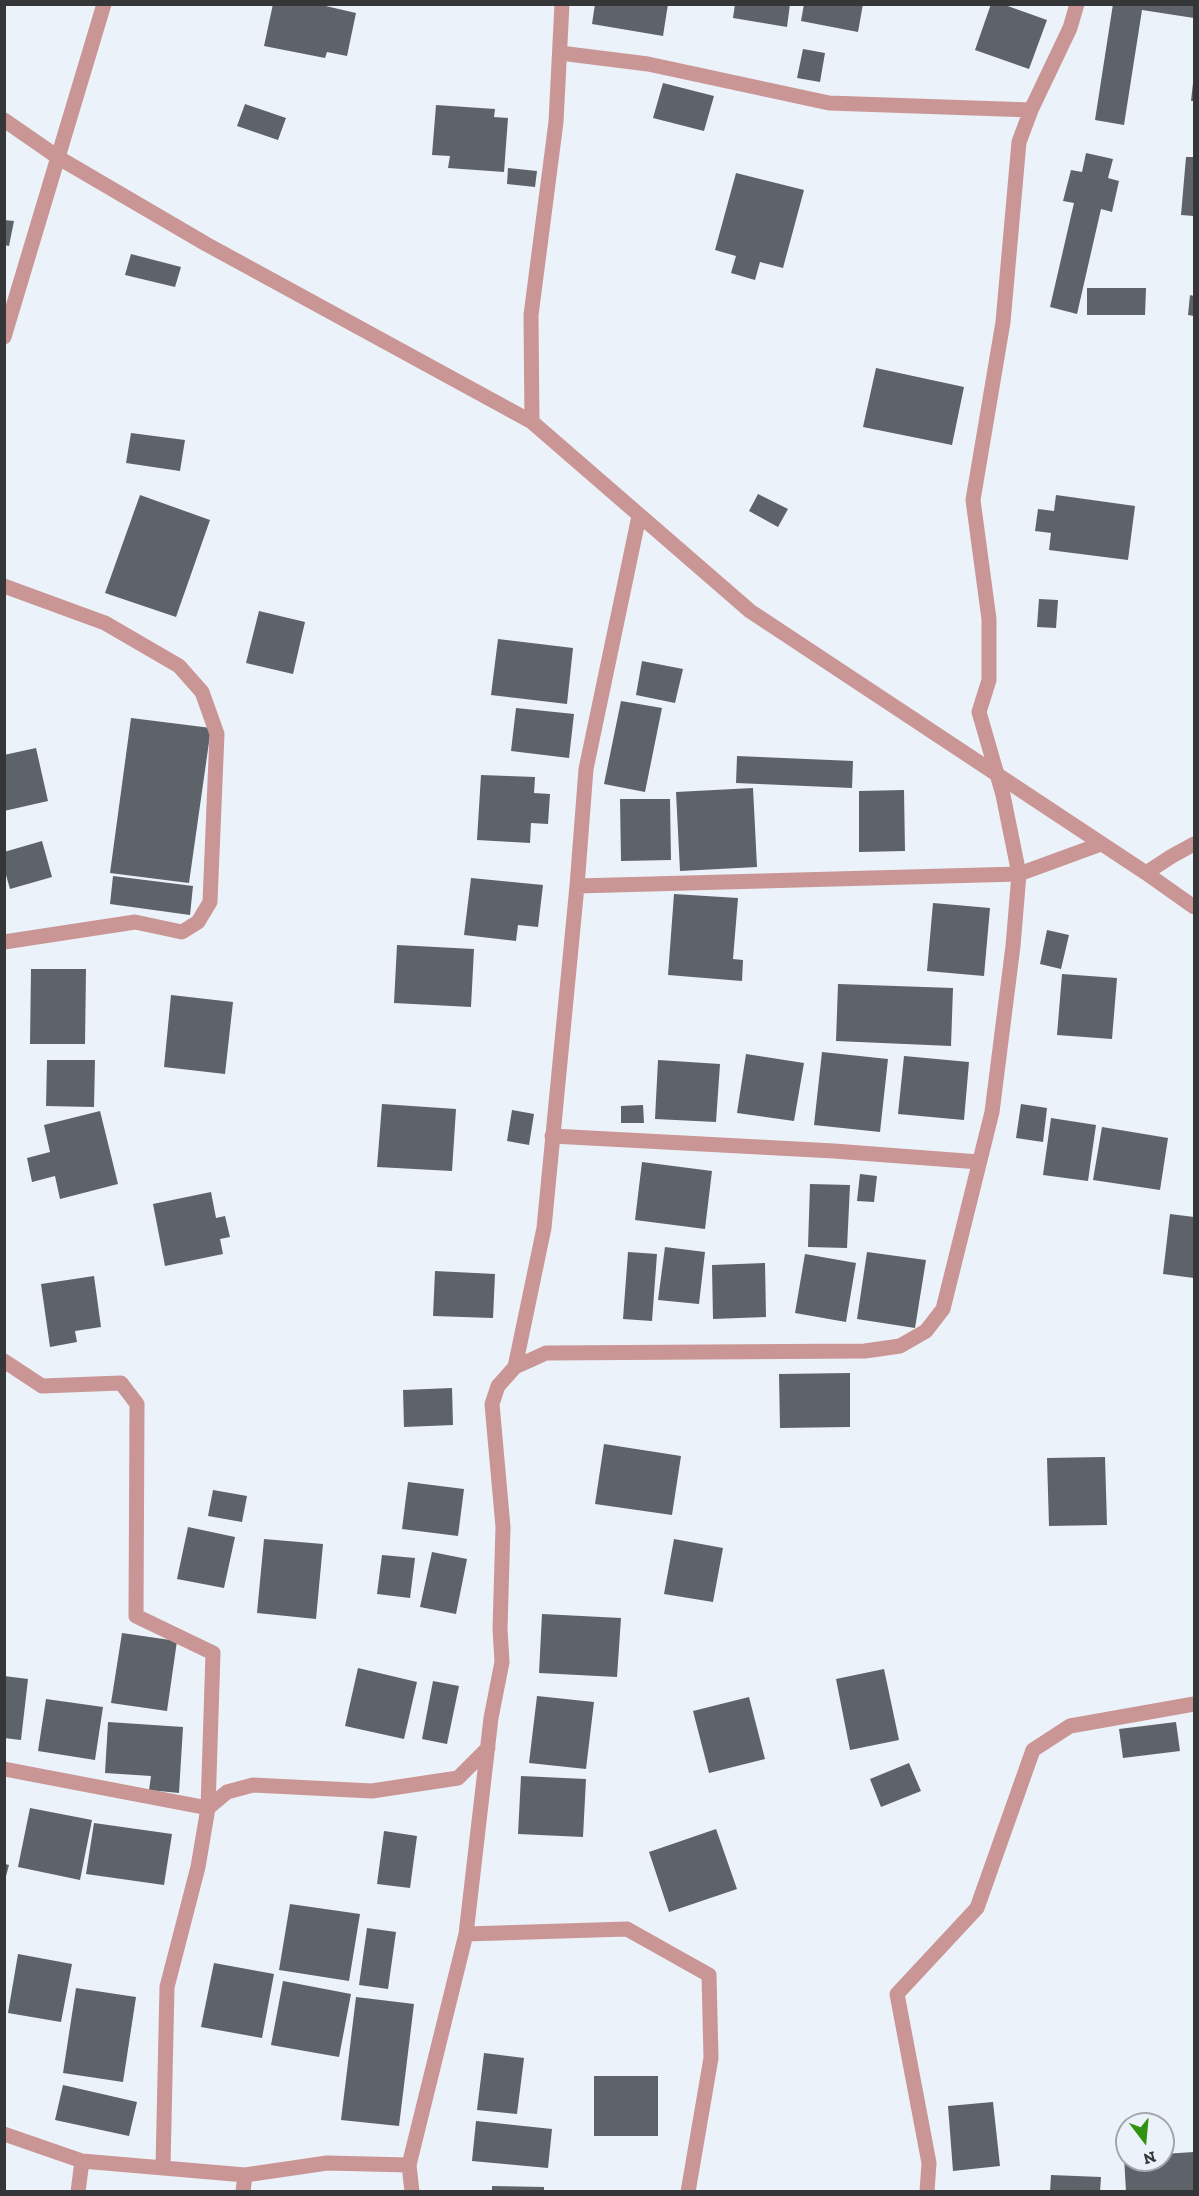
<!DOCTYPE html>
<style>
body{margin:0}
#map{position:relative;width:1199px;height:2196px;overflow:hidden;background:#ecf2f9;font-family:"Zilla Slab",serif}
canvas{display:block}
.frame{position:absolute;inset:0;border:6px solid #343638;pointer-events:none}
.north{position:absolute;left:1115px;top:2112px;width:60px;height:60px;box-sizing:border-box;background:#ecf2f9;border:2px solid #a2a7ac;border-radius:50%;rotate:164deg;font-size:16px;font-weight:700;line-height:24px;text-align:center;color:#343638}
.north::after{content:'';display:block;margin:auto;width:21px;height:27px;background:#319312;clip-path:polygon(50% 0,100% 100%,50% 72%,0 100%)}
</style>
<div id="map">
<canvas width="1199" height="2196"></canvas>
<div class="frame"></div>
<div class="north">N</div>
</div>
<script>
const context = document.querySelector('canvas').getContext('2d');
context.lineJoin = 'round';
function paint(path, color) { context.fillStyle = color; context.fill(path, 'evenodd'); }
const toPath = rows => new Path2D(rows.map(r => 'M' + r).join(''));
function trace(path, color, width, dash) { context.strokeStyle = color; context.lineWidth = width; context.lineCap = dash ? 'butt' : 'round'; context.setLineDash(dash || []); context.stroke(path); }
paint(toPath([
 [273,4,317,4,356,13,347,56,327,52,325,58,264,46],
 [595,4,668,4,663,36,592,24],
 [735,4,790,4,787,27,733,18],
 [804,4,863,4,858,32,801,21],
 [991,4,1002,4,1047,20,1029,69,975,50],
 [1113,4,1194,4,1194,18,1142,10,1124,125,1095,120],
 [803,49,825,53,820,82,797,78],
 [663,83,714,96,704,131,653,118],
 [1193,83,1194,83,1194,101,1191,101],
 [245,104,286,118,278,140,237,126],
 [436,105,495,109,494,117,508,118,504,172,448,168,450,156,432,155],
 [1086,153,1113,159,1108,178,1119,181,1112,212,1101,209,1077,314,1050,307,1074,203,1063,201,1071,170,1082,172],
 [1186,157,1194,157,1194,216,1181,215],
 [508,168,537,171,535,187,507,184],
 [736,173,804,190,783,268,760,262,755,280,731,273,736,256,715,250],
 [4,220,14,221,9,246,4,245],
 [131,254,181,267,175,287,125,275],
 [1087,288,1146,288,1145,315,1087,315],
 [1190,295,1194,296,1194,316,1188,315],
 [876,368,964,387,952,445,863,427],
 [131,433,185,440,180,471,126,463],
 [758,494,788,509,778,527,749,511],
 [140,495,210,520,176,617,105,593],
 [1056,495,1135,506,1128,560,1049,550,1051,533,1035,531,1038,509,1054,511],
 [1039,599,1058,600,1056,628,1037,627],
 [259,611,305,622,293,674,246,663],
 [498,639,573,648,567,704,491,695],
 [642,661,683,669,675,703,636,695],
 [621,701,662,708,645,792,604,784],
 [516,708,574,714,569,758,511,751],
 [131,718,211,728,189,883,110,873],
 [36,748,48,801,4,811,4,755],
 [737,756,853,761,852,788,736,783],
 [481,775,535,777,534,793,550,794,548,824,531,823,530,843,477,840],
 [753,788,757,867,680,871,676,792],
 [904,790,905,851,859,852,859,791],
 [620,799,670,799,671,860,621,861],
 [42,841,52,877,10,889,4,868,4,852],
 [113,876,193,886,190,915,110,904],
 [471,878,543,885,538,927,518,925,516,941,464,935],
 [674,894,738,898,733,959,743,960,742,981,668,975],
 [933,903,990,908,984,976,927,971],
 [1047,930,1069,935,1061,969,1040,964],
 [397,945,474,949,471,1007,394,1003],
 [31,969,86,969,85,1044,30,1044],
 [1062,974,1117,978,1112,1039,1057,1035],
 [838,984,953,988,951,1046,836,1041],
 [171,995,233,1002,225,1074,164,1067],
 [822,1052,888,1059,880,1132,814,1125],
 [746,1054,804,1063,794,1121,737,1113],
 [904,1056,969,1062,964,1120,898,1114],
 [47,1060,95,1060,94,1107,46,1106],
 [658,1060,720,1064,716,1122,655,1119],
 [382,1104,456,1109,452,1171,377,1167],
 [1021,1104,1047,1108,1043,1142,1016,1138],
 [643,1105,644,1123,621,1123,621,1106],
 [512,1110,534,1114,529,1145,507,1141],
 [100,1111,118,1184,60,1199,55,1176,32,1182,27,1158,50,1152,44,1125],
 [1051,1118,1096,1125,1088,1181,1043,1175],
 [1102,1127,1168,1138,1160,1190,1093,1180],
 [642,1162,712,1171,705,1229,635,1220],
 [860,1174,877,1176,874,1202,857,1201],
 [810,1184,850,1185,847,1248,808,1247],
 [211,1192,216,1218,225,1216,230,1237,220,1239,223,1254,165,1266,153,1204],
 [1170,1214,1194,1217,1194,1278,1163,1274],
 [665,1247,705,1252,699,1304,658,1300],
 [628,1252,657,1254,652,1321,623,1319],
 [867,1252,926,1260,915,1328,857,1319],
 [805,1254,856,1263,846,1322,795,1313],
 [765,1263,766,1317,713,1319,712,1265],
 [435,1271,495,1274,493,1318,433,1316],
 [94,1276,101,1327,75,1331,77,1342,50,1347,41,1284],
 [850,1373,850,1427,780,1428,779,1374],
 [452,1388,453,1425,404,1427,403,1390],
 [604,1444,681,1456,672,1515,595,1504],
 [1105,1457,1107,1525,1049,1526,1047,1458],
 [408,1482,464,1489,458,1536,402,1529],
 [213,1490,247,1496,242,1522,208,1516],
 [188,1527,235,1537,224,1588,177,1579],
 [264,1539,323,1544,316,1619,257,1613],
 [674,1539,723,1548,713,1602,664,1594],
 [432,1552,467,1559,456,1614,420,1607],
 [382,1555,415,1558,410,1598,377,1594],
 [542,1614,621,1618,617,1677,539,1673],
 [122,1633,177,1641,167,1711,111,1703],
 [358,1668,417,1682,404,1739,345,1726],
 [884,1669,899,1740,850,1750,836,1679],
 [4,1676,28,1679,21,1740,4,1738],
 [433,1681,459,1686,447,1744,422,1739],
 [537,1696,594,1702,586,1769,529,1763],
 [749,1697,765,1759,709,1773,693,1711],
 [46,1699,103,1707,95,1760,38,1751],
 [108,1722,183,1727,179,1793,149,1790,151,1776,105,1773],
 [1176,1722,1180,1751,1123,1758,1119,1729],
 [909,1763,921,1791,881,1807,870,1779],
 [521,1776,586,1779,583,1837,518,1834],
 [30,1808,92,1820,80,1880,18,1867],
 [94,1823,172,1834,164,1885,86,1874],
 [716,1829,737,1889,669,1912,649,1852],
 [384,1831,417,1836,410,1888,377,1884],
 [5,1864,9,1865,5,1880],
 [290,1904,360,1914,349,1981,279,1970],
 [367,1928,396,1932,388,1989,359,1985],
 [18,1954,72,1964,61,2022,8,2013],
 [214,1963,274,1974,262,2038,201,2027],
 [283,1981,351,1994,339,2057,271,2045],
 [76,1988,136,1997,123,2082,63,2073],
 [356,1997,414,2004,399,2126,341,2120],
 [484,2053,524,2058,517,2114,477,2110],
 [594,2076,658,2076,658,2136,594,2136],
 [63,2085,137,2102,129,2136,55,2120],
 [993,2102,1000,2166,953,2171,948,2106],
 [476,2121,552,2129,548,2168,472,2161],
 [1194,2152,1194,2192,1126,2192,1124,2156,1127,2156,1127,2160,1163,2160,1163,2154],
 [1051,2175,1101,2177,1100,2192,1050,2192],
 [492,2186,544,2187,544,2192,492,2192]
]), '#5e6369');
trace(toPath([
 [560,53,648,64,829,103,1031,110],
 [4,120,59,158,206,244,532,422,750,611,1146,873,1194,907],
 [4,337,104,4],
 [532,422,531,315,556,122,562,4],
 [4,586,105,623,179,666,202,692,217,734,210,902,198,922,182,932,135,922,4,942],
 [1146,873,1172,856,1194,844],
 [577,886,1019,874,1101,844],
 [552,1136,834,1151,979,1162],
 [4,1361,42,1386,121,1383,137,1404,136,1616,213,1653,208,1808,4,1769],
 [515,1367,544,1228,577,886,586,769,639,516],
 [466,1934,491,1718,502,1662,500,1629,503,1527,492,1404,498,1386,515,1367,546,1353,865,1351,900,1346,926,1331,943,1309,992,1112,1013,946,1019,874,1003,795,979,712,989,680,989,619,973,500,1003,322,1019,142,1031,110,1070,28,1077,4],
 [4,2134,82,2161,245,2175,327,2163,409,2165,466,1934,627,1929,709,1975,711,2058,688,2192],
 [409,2165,412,2192],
 [163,2167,167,1987,198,1867,208,1808,227,1792,253,1785,372,1791,458,1778,488,1748],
 [78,2192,82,2161],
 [243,2192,245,2175],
 [927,2192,929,2163,897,1994,977,1908,1033,1750,1070,1726,1194,1704]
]), '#c99695', 15);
</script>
